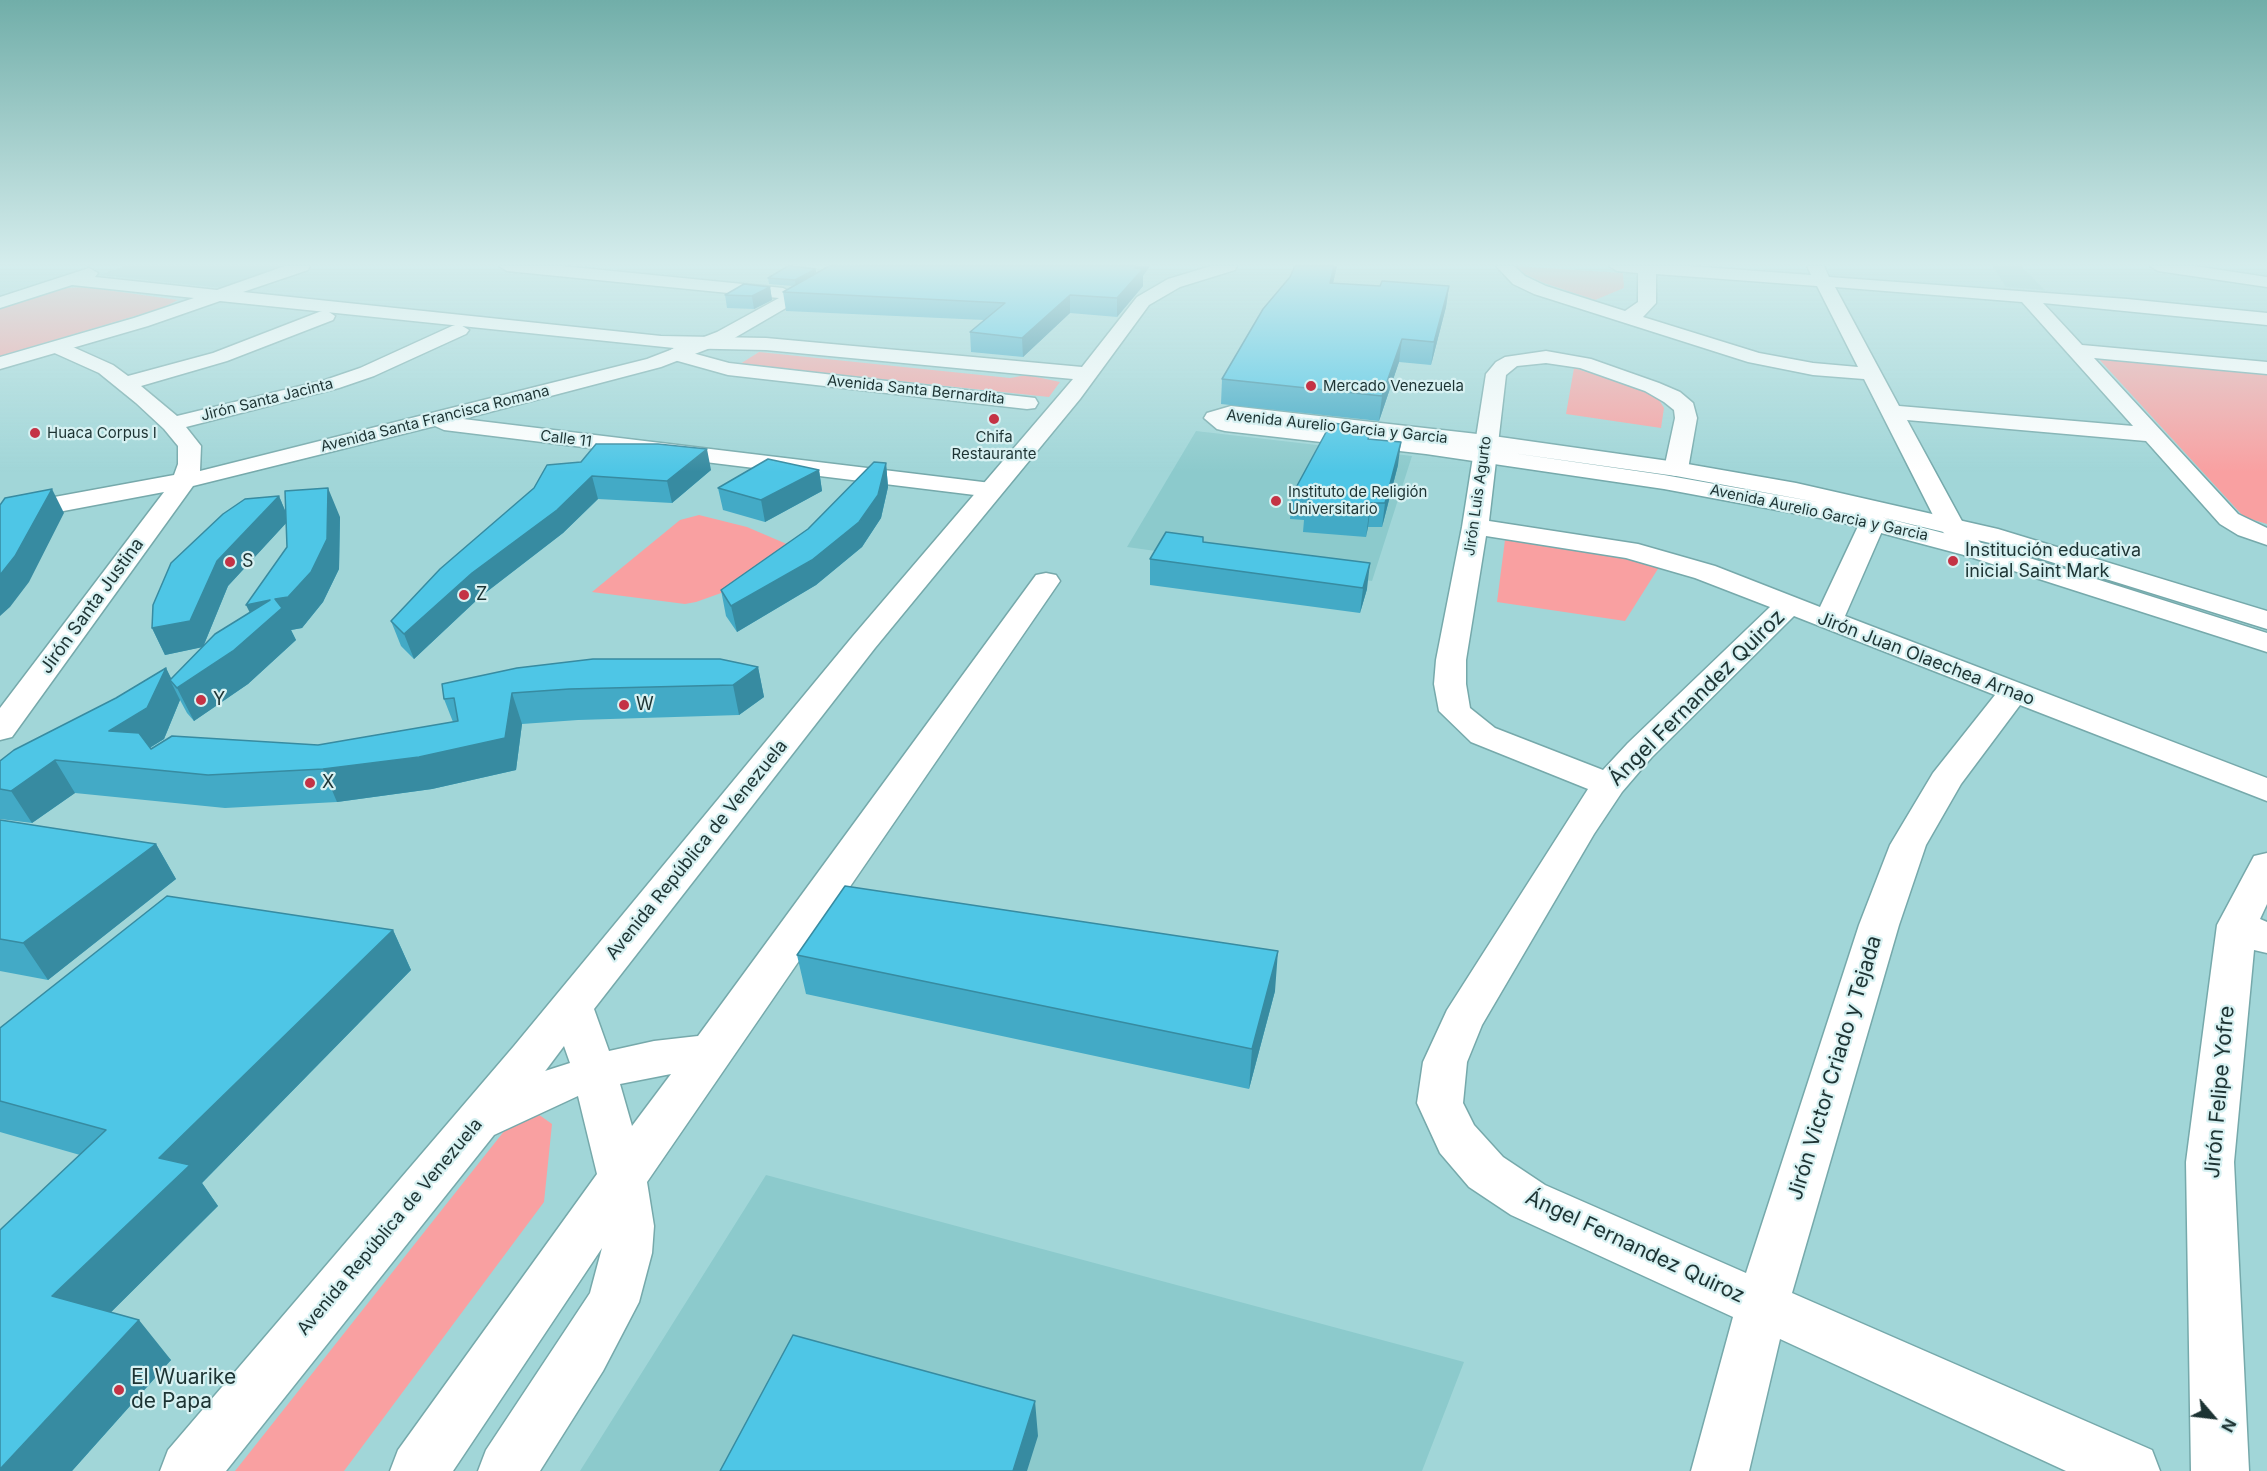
<!DOCTYPE html>
<meta charset="utf-8">
<style>
body{margin:0}
#map{position:relative;width:2267px;height:1471px;overflow:hidden;background:#a1d6d8;font-family:Inter,sans-serif}
canvas{display:block}
.north{position:absolute;left:2183px;top:1387px;width:60px;height:60px;-webkit-text-stroke:4px #d7f1f2;paint-order:stroke;rotate:118deg;font-size:16px;font-weight:700;line-height:24px;text-align:center;color:#1d3333}
.north::after{content:'';display:block;margin:auto;width:21px;height:27px;background:#1d3333;clip-path:polygon(50% 0,100% 100%,50% 72%,0 100%)}
</style>
<div id="map">
<canvas width="2267" height="1471"></canvas>
<div class="north">N</div>
</div>
<script>
const context = document.querySelector('canvas').getContext('2d');
context.lineJoin = 'round';
function paint(path, color) { context.fillStyle = color; context.fill(path, 'evenodd'); }
const toPath = rows => new Path2D(rows.map(r => 'M' + r).join(''));
function trace(path, color, width, dash) { context.strokeStyle = color; context.lineWidth = width; context.lineCap = dash ? 'butt' : 'round'; context.setLineDash(dash || []); context.stroke(path); }
function drawText(font, color, halo, rows, align = 'center') {
  context.font = font + ' Inter,sans-serif'; context.lineWidth = 4.5; context.setLineDash([]); context.textBaseline = 'middle'; context.strokeStyle = halo; context.fillStyle = color; for (const [text, x, y, turn = 0] of rows) {
    context.save(); context.translate(x, y); context.rotate((+turn || 0) * Math.PI / 180); context.textAlign = isNaN(turn) ? turn : align; if (halo) context.strokeText(text, 0, 0); context.fillText(text, 0, 0); context.restore();
  }
}
paint(toPath([
 [125,266,284,266,221,288,99,275],
 [1992,266,2021,266,2045,290,2006,287],
 [1196,431,1412,456,1372,581,1127,547],
 [766,1175,1464,1362,1422,1471,580,1471]
]), '#8ccacc');
paint(toPath([
 [1515,266,1623,273,1624,288,1595,300,1544,283,1520,272],
 [86,287,178,300,162,308,0,356,0,308,65,288],
 [759,352,1010,378,1027,375,1060,382,1049,397,740,364],
 [2097,357,2267,370,2267,524,2244,517],
 [1574,368,1636,387,1658,398,1664,408,1661,428,1566,414],
 [699,515,747,527,789,545,724,592,696,602,685,604,592,592,680,520],
 [1505,540,1661,564,1625,621,1497,602],
 [538,1114,552,1124,544,1202,344,1471,235,1471,505,1130,515,1121]
]), '#f9a0a1');
const minor = toPath([
 [499,266,562,266,783,288,791,292,837,266,858,266,731,340,661,367,463,419,991,483,1000,485,1003,490,1000,495,991,497,444,430,435,426,193,486,12,737,0,740,0,708,164,492,0,523,0,507,174,475,178,464,178,446,164,429,136,403,99,373,50,351,47,347,50,343,64,343,113,365,128,376,213,353,319,312,326,310,335,316,333,320,227,361,141,386,177,416,325,380,360,368,452,326,459,324,469,330,466,334,374,376,339,388,186,427,201,446,200,471,647,359,717,332,779,298,507,271,499,266],
 [1496,266,1514,266,1525,276,1546,286,1625,311,1638,302,1638,273,1617,271,1609,266,1689,266,1811,275,1807,266,1824,266,1829,277,2127,299,2267,313,2267,325,2043,303,2082,345,2267,362,2267,374,2094,358,2238,514,2267,528,2267,545,2238,535,2220,524,2146,441,1907,420,1963,523,1986,549,1982,555,1973,557,1964,555,1954,547,1938,525,1864,379,1813,375,1748,362,1534,294,1513,284,1496,266],
 [1656,274,1817,286,1858,367,1813,363,1759,353,1643,317,1656,303,1656,274],
 [1835,287,2022,302,2133,426,1899,406,1835,287],
 [2150,266,2194,266,2267,277,2267,287,2158,271,2150,266],
 [1546,351,1591,359,1659,383,1680,392,1693,403,1697,418,1688,469,1684,474,1676,476,1668,474,1664,469,1675,418,1674,410,1664,402,1645,391,1580,368,1546,363,1517,366,1506,375,1489,521,1638,544,1715,566,1820,607,1860,522,1864,517,1873,514,1882,517,1886,522,1845,616,2267,778,2267,801,2020,705,1961,784,1926,845,1899,925,1792,1293,2152,1450,2160,1471,2066,1471,1780,1339,1749,1471,1691,1471,1733,1317,1511,1215,1469,1187,1440,1153,1417,1103,1423,1062,1447,1010,1588,789,1471,742,1439,711,1434,684,1436,660,1462,527,1486,374,1496,362,1505,357,1546,351],
 [1486,536,1626,558,1695,578,1770,607,1628,743,1603,770,1495,728,1470,708,1466,684,1466,660,1486,536],
 [1794,616,1995,695,1933,773,1890,845,1859,925,1746,1273,1545,1185,1503,1157,1474,1125,1463,1103,1467,1062,1482,1025,1594,834,1622,792,1652,757,1794,616],
 [2267,853,2267,904,2260,919,2267,922,2267,953,2254,950,2234,1162,2249,1471,2191,1471,2186,1162,2217,925,2254,856,2267,853]
]);
const major = toPath([
 [285,266,310,266,308,270,243,292,661,336,766,338,1082,367,1137,297,1168,279,1211,266,1237,266,1235,270,1180,287,1149,305,1080,399,875,648,594,1009,609,1051,654,1041,698,1036,1036,575,1046,573,1056,575,1060,581,647,1182,654,1226,652,1253,639,1302,603,1371,540,1471,478,1471,486,1450,590,1293,602,1248,453,1471,390,1471,398,1450,597,1174,578,1096,494,1135,226,1471,160,1471,168,1450,514,1046,853,636,1073,379,766,350,674,348,729,363,1035,398,1038,403,1035,408,1027,409,728,375,667,358,664,354,674,348,220,301,148,326,0,369,0,357,134,318,194,298,72,285,0,308,0,297,89,268,98,273,95,277,217,290,285,266],
 [564,1046,570,1063,545,1071,546,1070,564,1046],
 [671,1074,632,1126,620,1084,671,1074],
 [1231,406,1486,435,1676,462,1796,483,1998,529,2267,611,2267,629,1990,543,1881,517,1982,543,2267,633,2267,652,1964,555,1836,521,1664,489,1426,454,1225,431,1217,429,1204,418,1207,413,1231,406],
 [1512,453,1676,476,1822,503,1664,475,1512,453]
]);
trace(minor, '#76a9ab', 3);
trace(major, '#76a9ab', 3);
paint(minor, '#fff');
paint(major, '#fff');
paint(toPath([
 [1295,266,1337,266,1333,283,1380,286,1449,286,1446,307,1431,365,1399,362,1379,421,1221,404,1222,379,1290,277],
 [816,274,1143,276,1143,286,1117,317,1070,313,1023,357,971,352,970,332,984,320,786,311,783,292,793,286,769,284,768,278],
 [770,287,772,300,754,309,727,308,725,295],
 [1371,440,1398,465,1382,527,1368,527,1366,537,1303,532,1304,520,1290,519,1292,495],
 [581,462,711,470,672,503,598,499,563,533,480,597,414,659,401,646,391,621],
 [886,463,888,487,881,518,862,547,816,585,737,632,726,616,721,590,808,529],
 [819,470,822,491,765,522,723,510,718,488],
 [279,496,286,513,340,517,339,569,323,602,302,628,291,630,296,640,248,684,194,721,187,713,180,700,164,739,150,748,151,749,318,745,453,722,444,699,758,667,764,697,739,715,578,720,522,724,516,770,432,789,337,802,225,808,75,793,32,823,0,819,0,761,116,698,166,668,171,679,202,647,165,655,152,628],
 [286,523,287,547,250,613,203,647,228,586],
 [1203,542,1367,589,1360,613,1150,585,1150,559],
 [0,820,156,844,176,879,48,980,0,971],
 [393,930,411,970,202,1183,218,1206,111,1312,171,1360,72,1471,80,1155,0,1132,0,1028],
 [797,955,1275,991,1249,1089,806,994]
]), '#43aac6');
paint(toPath([
 [1136,266,1150,266,1143,276,1143,286,1117,317,1117,298],
 [1334,266,1337,266,1328,305,1330,283],
 [816,269,816,275,796,287,795,280],
 [1449,286,1446,307,1431,365,1434,342],
 [770,287,772,300,754,309,752,296],
 [1070,295,1070,313,1023,357,1022,338],
 [1402,339,1399,362,1379,421,1382,396],
 [1401,442,1398,465,1382,527,1385,503],
 [707,449,711,470,672,503,667,481],
 [886,463,888,487,881,518,862,547,816,585,737,632,731,606],
 [819,470,822,491,765,522,761,500],
 [592,476,598,499,563,533,480,597,414,659,404,634,472,573],
 [328,488,340,517,339,569,323,602,302,628,291,630,296,640,248,684,194,721,177,688,258,629,246,605,275,599],
 [52,489,64,513,29,582,10,607,0,616,0,575],
 [279,496,289,520,228,586,203,647,165,655,152,628],
 [1371,503,1368,527,1366,537,1369,513],
 [1370,563,1367,589,1360,613,1363,588],
 [758,667,764,697,739,715,733,685],
 [166,668,175,686,170,680,180,700,164,739,126,762,109,731],
 [512,693,522,724,516,770,432,789,337,802,323,769,419,757],
 [55,760,75,793,32,823,11,791],
 [156,844,176,879,48,980,23,943],
 [393,930,411,970,202,1183,218,1206,87,1336,52,1296,159,1158],
 [1278,951,1275,991,1249,1089,1252,1049],
 [139,1320,171,1360,72,1471,0,1471,0,1469],
 [1035,1401,1038,1436,1027,1471,1013,1471]
]), '#378ba1');
const building = toPath([
 [788,266,792,266,816,269,795,280,768,278,788,266],
 [829,266,1136,266,1135,268,1143,269,1117,298,1070,295,1022,338,970,332,1005,303,783,292,829,266],
 [1295,266,1334,266,1330,283,1380,286,1382,281,1449,286,1434,342,1402,339,1382,396,1222,379,1263,309,1290,277,1295,266],
 [744,284,770,287,752,296,725,295,744,284],
 [1331,423,1372,427,1368,439,1401,442,1385,503,1371,503,1369,513,1306,507,1310,496,1292,495,1331,423],
 [596,444,658,444,707,449,667,481,592,476,557,510,472,573,404,634,391,621,440,569,534,488,547,465,581,462,596,444],
 [768,459,819,470,761,500,718,488,768,459],
 [874,462,886,463,878,495,859,522,812,560,731,606,721,590,808,529,874,462],
 [328,488,327,539,311,572,288,597,275,599,282,608,233,651,177,688,170,680,215,634,270,600,246,605,287,547,285,491,328,488],
 [52,489,15,556,0,575,0,505,5,498,52,489],
 [279,496,217,561,190,621,152,628,153,605,171,563,223,514,245,499,279,496],
 [1166,532,1203,537,1203,542,1370,563,1363,588,1150,559,1166,532],
 [593,659,720,659,758,667,733,685,569,689,512,693,505,738,419,757,323,769,208,775,55,760,11,791,0,789,0,761,14,750,116,698,166,668,147,708,109,731,139,733,151,749,172,736,318,745,458,721,454,698,444,699,442,684,517,668,593,659],
 [0,820,156,844,23,943,0,939,0,820],
 [845,886,1278,951,1252,1049,797,955,845,886],
 [167,896,393,930,159,1158,190,1165,52,1296,139,1320,0,1469,0,1230,106,1130,0,1101,0,1028,167,896],
 [793,1335,1035,1401,1013,1471,720,1471,793,1335]
]);
paint(building, '#4ec6e6');
trace(building, '#378ba1', 1.5);
const sky = context.createLinearGradient(0, 0, 0, 472);
sky.addColorStop(0, '#71aea9');
sky.addColorStop(0.56, '#d5eded');
sky.addColorStop(1, '#d5eded00');
context.fillStyle = sky;
context.fillRect(0, 0, 2267, 472);
for (const [x, y, r, color] of [
 [1311,386,6,"#c43345"],
 [994,419,6,"#c43345"],
 [35,433,6,"#c43345"],
 [1276,501,6,"#c43345"],
 [1953,561,6,"#c43345"],
 [230,562,6,"#c43345"],
 [464,595,6,"#c43345"],
 [201,700,6,"#c43345"],
 [624,705,6,"#c43345"],
 [310,783,6,"#c43345"],
 [119,1390,6,"#c43345"]
]) { const dot = new Path2D(); dot.arc(x, y, r, 0, 2 * Math.PI); context.fillStyle = color; context.fill(dot); trace(dot, '#d7f1f2', 2); }
drawText('15px', '#1d3333', '#d7f1f2', [
 ["Mercado Venezuela",1323,386],
 ["Huaca Corpus I",47,433],
 ["Chifa",994,437,"center"],
 ["Restaurante",994,454,"center"],
 ["Instituto de Religión",1288,492],
 ["Universitario",1288,509]
], 'left');
drawText('15px', '#1d3333', '#d7f1f2', [
 ["Avenida Santa Bernardita",916,390,6],
 ["Jirón Santa Jacinta",267,400,-14],
 ["Avenida Santa Francisca Romana",435,419,-14],
 ["Avenida Aurelio Garcia y Garcia",1337,427,6],
 ["Calle 11",566,439,7],
 ["Jirón Luis Agurto",1478,496,-82],
 ["Avenida Aurelio Garcia y Garcia",1819,513,12]
]);
drawText('18px', '#1d3333', '#d7f1f2', [
 ["Institución educativa",1965,551],
 ["inicial Saint Mark",1965,572],
 ["S",242,562],
 ["Z",476,595],
 ["Y",213,700],
 ["W",636,705],
 ["X",322,783]
], 'left');
drawText('18px', '#1d3333', '#d7f1f2', [
 ["Jirón Santa Justina",92,606,-54],
 ["Jirón Juan Olaechea Arnao",1926,659,21],
 ["Avenida República de Venezuela",697,850,-51],
 ["Avenida República de Venezuela",390,1227,-50]
]);
drawText('21px', '#1d3333', '#d7f1f2', [
 ["Ángel Fernandez Quiroz",1697,698,-45],
 ["Jirón Victor Criado y Tejada",1835,1068,-73],
 ["Jirón Felipe Yofre",2220,1092,-85],
 ["Ángel Fernandez Quiroz",1635,1247,25]
]);
drawText('21px', '#1d3333', '#d7f1f2', [
 ["El Wuarike",131,1378],
 ["de Papa",131,1402]
], 'left');
</script>
